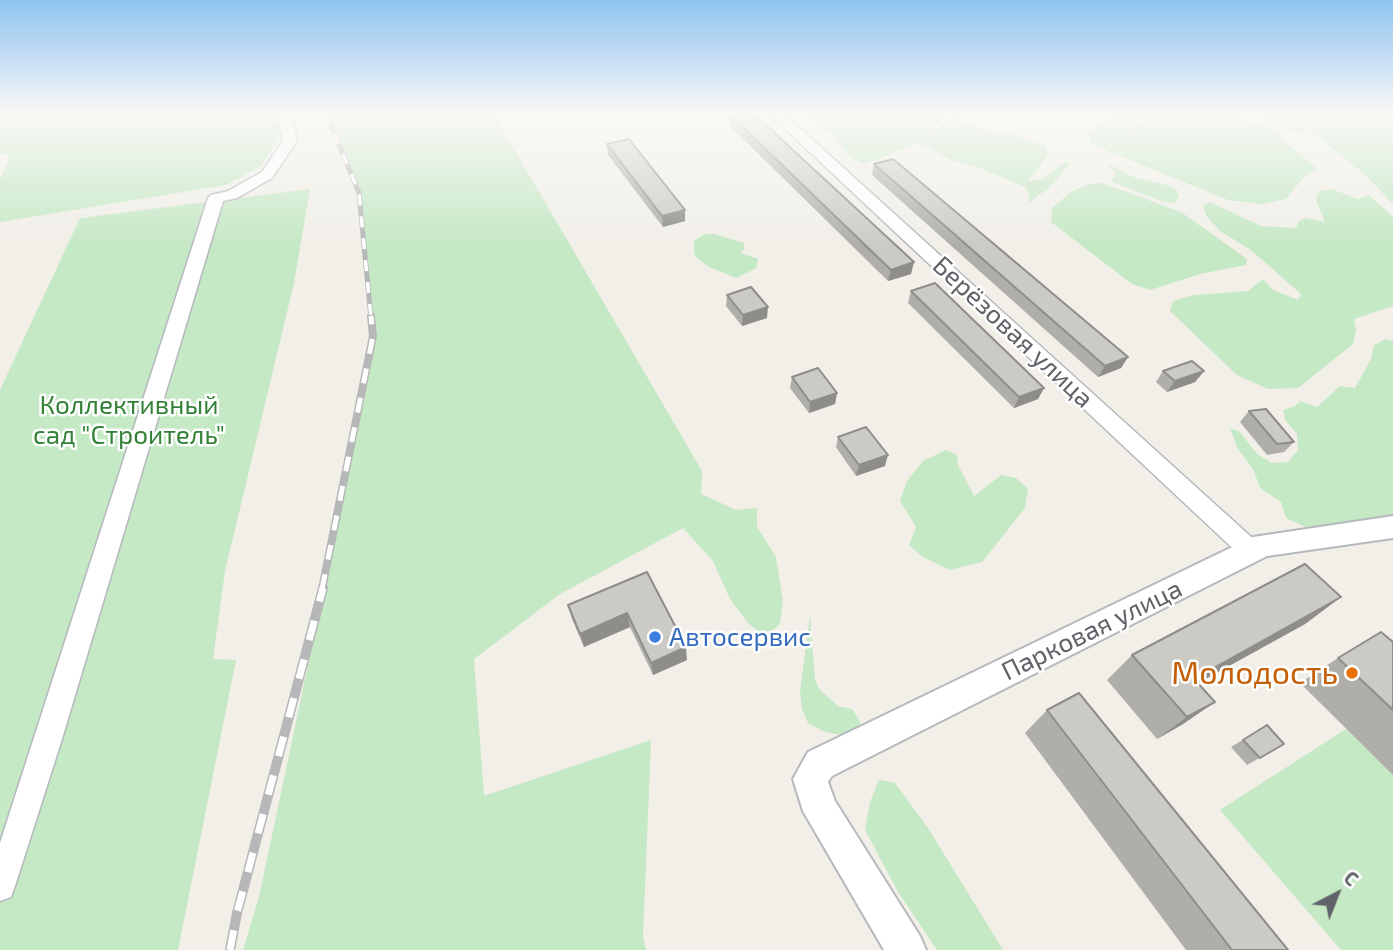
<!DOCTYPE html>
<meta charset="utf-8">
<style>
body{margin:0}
#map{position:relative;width:1393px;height:950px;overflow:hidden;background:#f1efe8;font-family:"Exo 2",sans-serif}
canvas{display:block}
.north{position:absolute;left:1302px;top:859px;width:70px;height:70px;-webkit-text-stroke:5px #fff;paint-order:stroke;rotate:42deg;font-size:19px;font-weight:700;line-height:28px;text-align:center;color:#5f6368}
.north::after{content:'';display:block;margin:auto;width:24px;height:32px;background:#5f6368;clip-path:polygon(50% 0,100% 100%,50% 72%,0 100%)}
</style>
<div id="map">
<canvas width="1393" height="950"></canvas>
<div class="north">С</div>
</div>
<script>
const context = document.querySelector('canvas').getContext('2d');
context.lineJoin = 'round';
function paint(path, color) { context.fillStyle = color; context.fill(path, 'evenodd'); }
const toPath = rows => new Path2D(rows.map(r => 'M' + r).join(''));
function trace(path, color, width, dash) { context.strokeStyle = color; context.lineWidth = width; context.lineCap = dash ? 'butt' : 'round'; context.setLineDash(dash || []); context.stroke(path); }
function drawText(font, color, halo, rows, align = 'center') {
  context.font = font + ' "Exo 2",sans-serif'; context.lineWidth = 5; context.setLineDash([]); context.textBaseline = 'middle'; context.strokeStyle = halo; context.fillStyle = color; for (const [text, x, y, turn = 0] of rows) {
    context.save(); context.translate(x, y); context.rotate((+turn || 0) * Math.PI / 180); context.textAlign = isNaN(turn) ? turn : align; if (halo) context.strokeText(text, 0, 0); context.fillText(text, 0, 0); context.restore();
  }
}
paint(toPath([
 [0,113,279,113,283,132,261,166,226,185,0,222,0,179,7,164,9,154,0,155],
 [326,113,493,113,702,471,701,494,736,510,757,508,757,527,776,557,783,601,780,624,772,631,760,633,748,623,730,599,713,561,683,528,560,594,474,659,484,796,651,740,643,936,646,950,243,950,259,897,331,556,373,336,359,193],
 [801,113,946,113,929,137,951,116,971,124,981,129,981,132,1010,133,1046,146,1048,155,1028,181,1040,180,1068,160,1069,165,1050,187,1027,204,1030,197,1025,187,980,168,952,160,919,143,865,164,853,159,829,131],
 [1115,113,1146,113,1122,137,1151,113,1223,113,1280,132,1285,142,1317,169,1303,178,1286,199,1262,204,1228,200,1091,144,1089,134],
 [1239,113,1393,113,1393,204,1363,173,1313,133,1309,126,1304,135,1257,116],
 [1106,163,1133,177,1168,185,1177,190,1179,196,1174,203,1162,201,1111,182,1116,173],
 [1102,183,1181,212,1247,259,1246,265,1200,274,1150,290,1132,284,1051,222,1052,208,1071,192,1088,184],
 [310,189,294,283,225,571,213,659,236,660,178,950,0,950,0,390,80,218],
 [1332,189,1358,199,1369,195,1393,217,1393,306,1354,319,1356,330,1353,344,1298,388,1268,389,1237,375,1170,311,1173,301,1194,295,1248,291,1263,279,1273,290,1298,300,1301,294,1251,250,1220,231,1207,217,1203,206,1210,202,1261,226,1296,228,1299,221,1305,218,1325,222,1316,200,1319,191],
 [704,234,714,234,744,243,744,249,740,253,758,259,756,268,736,278,709,267,695,256,694,250,694,241],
 [1386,339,1393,341,1393,517,1306,527,1286,518,1281,502,1260,488,1254,471,1238,449,1230,428,1240,432,1257,454,1272,463,1288,462,1298,450,1297,434,1285,420,1283,410,1295,406,1300,401,1317,407,1340,386,1355,388,1371,359,1374,345],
 [946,450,957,455,958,465,974,496,1001,475,1016,478,1028,489,1025,508,982,562,950,570,923,557,909,545,916,527,900,501,907,481,923,461],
 [810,615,815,680,820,690,838,706,852,709,861,723,857,728,841,735,825,732,808,723,802,709,800,692],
 [1346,729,1393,774,1393,950,1341,950,1220,810],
 [879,780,895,783,928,828,1003,950,937,950,898,892,865,830,870,802]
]), '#c5e8c5');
const minor = toPath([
 [277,113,291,113,297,141,272,178,237,198,223,201,62,739,15,886,11,897,0,901,0,843,208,198,211,195,228,191,262,172,283,141,277,113],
 [768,113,783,113,1259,544,1262,551,1259,558,1251,561,1243,558,768,113]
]);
const tertiary = toPath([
 [1393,516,1393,538,1267,556,832,776,828,782,835,801,920,936,926,950,884,950,803,811,793,779,808,752,1253,537,1393,516]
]);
trace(minor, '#b5b8bc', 3);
trace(tertiary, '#b5b8bc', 4);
paint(minor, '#fff');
paint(tertiary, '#fff');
const railFar2 = toPath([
 [326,113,359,193,371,318]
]);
const railFar1 = toPath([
 [322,589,373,336,371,316]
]);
const rail = toPath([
 [230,950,237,913,323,588]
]);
trace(railFar2, '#b6b7b8', 5);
trace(railFar1, '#b6b7b8', 8);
trace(rail, '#b6b7b8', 10);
trace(railFar2, '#fff', 3.5, [11]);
trace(railFar1, '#fff', 5, [15]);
trace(rail, '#fff', 7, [20]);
paint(toPath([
 [729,114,911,274,888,281,729,125],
 [607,144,685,221,663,227,608,155],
 [874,164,1128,357,1121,368,1098,377,872,175],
 [911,291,1044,388,1038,399,1014,408,908,303],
 [727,295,767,318,742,326,726,306],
 [1163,371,1204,371,1195,382,1167,392,1156,382],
 [792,377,837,393,835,404,809,413,790,388],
 [1249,411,1294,442,1284,452,1267,455,1240,422],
 [838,437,885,466,856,476,836,447],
 [647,572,687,660,653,675,630,627,584,647,572,619,568,605],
 [1341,597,1305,624,1198,683,1215,702,1183,724,1157,739,1107,680,1132,655],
 [1393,642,1393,775,1300,683,1338,658],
 [1047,710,1288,950,1186,950,1025,733],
 [1267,725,1284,744,1247,765,1231,747]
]), '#afaea9');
paint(toPath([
 [685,210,685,221,663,227,662,216],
 [914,262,911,274,888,281,891,270],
 [768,307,767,318,742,326,743,315],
 [1128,357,1121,368,1098,377,1105,366],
 [1204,371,1195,382,1167,392,1175,381],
 [1044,388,1038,399,1014,408,1019,397],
 [837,393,835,404,809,413,810,402],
 [888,455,885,466,856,476,859,465],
 [1341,597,1305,624,1171,698,1194,679],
 [627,613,630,627,584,647,580,634],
 [686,647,687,660,653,675,651,663],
 [1215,702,1183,724,1157,739,1187,717]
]), '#8f8d8a');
const building = toPath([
 [733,113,753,113,914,262,891,270,729,114,733,113],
 [629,139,685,210,662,216,607,144,629,139],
 [893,159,1128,357,1105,366,874,164,893,159],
 [935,283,1044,388,1019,397,911,291,935,283],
 [751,287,768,307,743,315,727,295,751,287],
 [1192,361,1204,371,1175,381,1163,371,1192,361],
 [818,368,837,393,810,402,792,377,818,368],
 [1266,409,1294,442,1277,444,1249,411,1266,409],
 [866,427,888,455,859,465,838,437,866,427],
 [1305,564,1341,597,1194,679,1215,702,1187,717,1132,655,1305,564],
 [647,572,686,647,651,663,627,613,580,634,568,605,647,572],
 [1381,632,1393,642,1393,710,1338,658,1381,632],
 [1079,693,1288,950,1232,950,1047,710,1079,693],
 [1267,725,1284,744,1260,758,1243,740,1267,725]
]);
paint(building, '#cccac5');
trace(building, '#8f8d8a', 2);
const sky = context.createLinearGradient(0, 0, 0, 246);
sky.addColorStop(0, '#8fc3f1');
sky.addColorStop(0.46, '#f9f8f5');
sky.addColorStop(1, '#f9f8f500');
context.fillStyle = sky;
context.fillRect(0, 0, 1393, 246);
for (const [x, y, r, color] of [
 [655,637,7,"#3f7fe0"],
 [1352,673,7,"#e8710a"]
]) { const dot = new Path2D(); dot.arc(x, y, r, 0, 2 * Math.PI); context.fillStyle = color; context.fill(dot); trace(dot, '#fff', 2.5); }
drawText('26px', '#5f6368', '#fff', [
 ["Берёзовая улица",1013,332,43],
 ["Парковая улица",1092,630,-26]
]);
drawText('26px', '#348238', '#fff', [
 ["Коллективный",129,405],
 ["сад \"Строитель\"",129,435]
]);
drawText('26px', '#366cbe', '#fff', [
 ["Автосервис",669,637]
], 'left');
drawText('32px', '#c56008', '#fff', [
 ["Молодость",1338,673]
], 'right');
</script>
